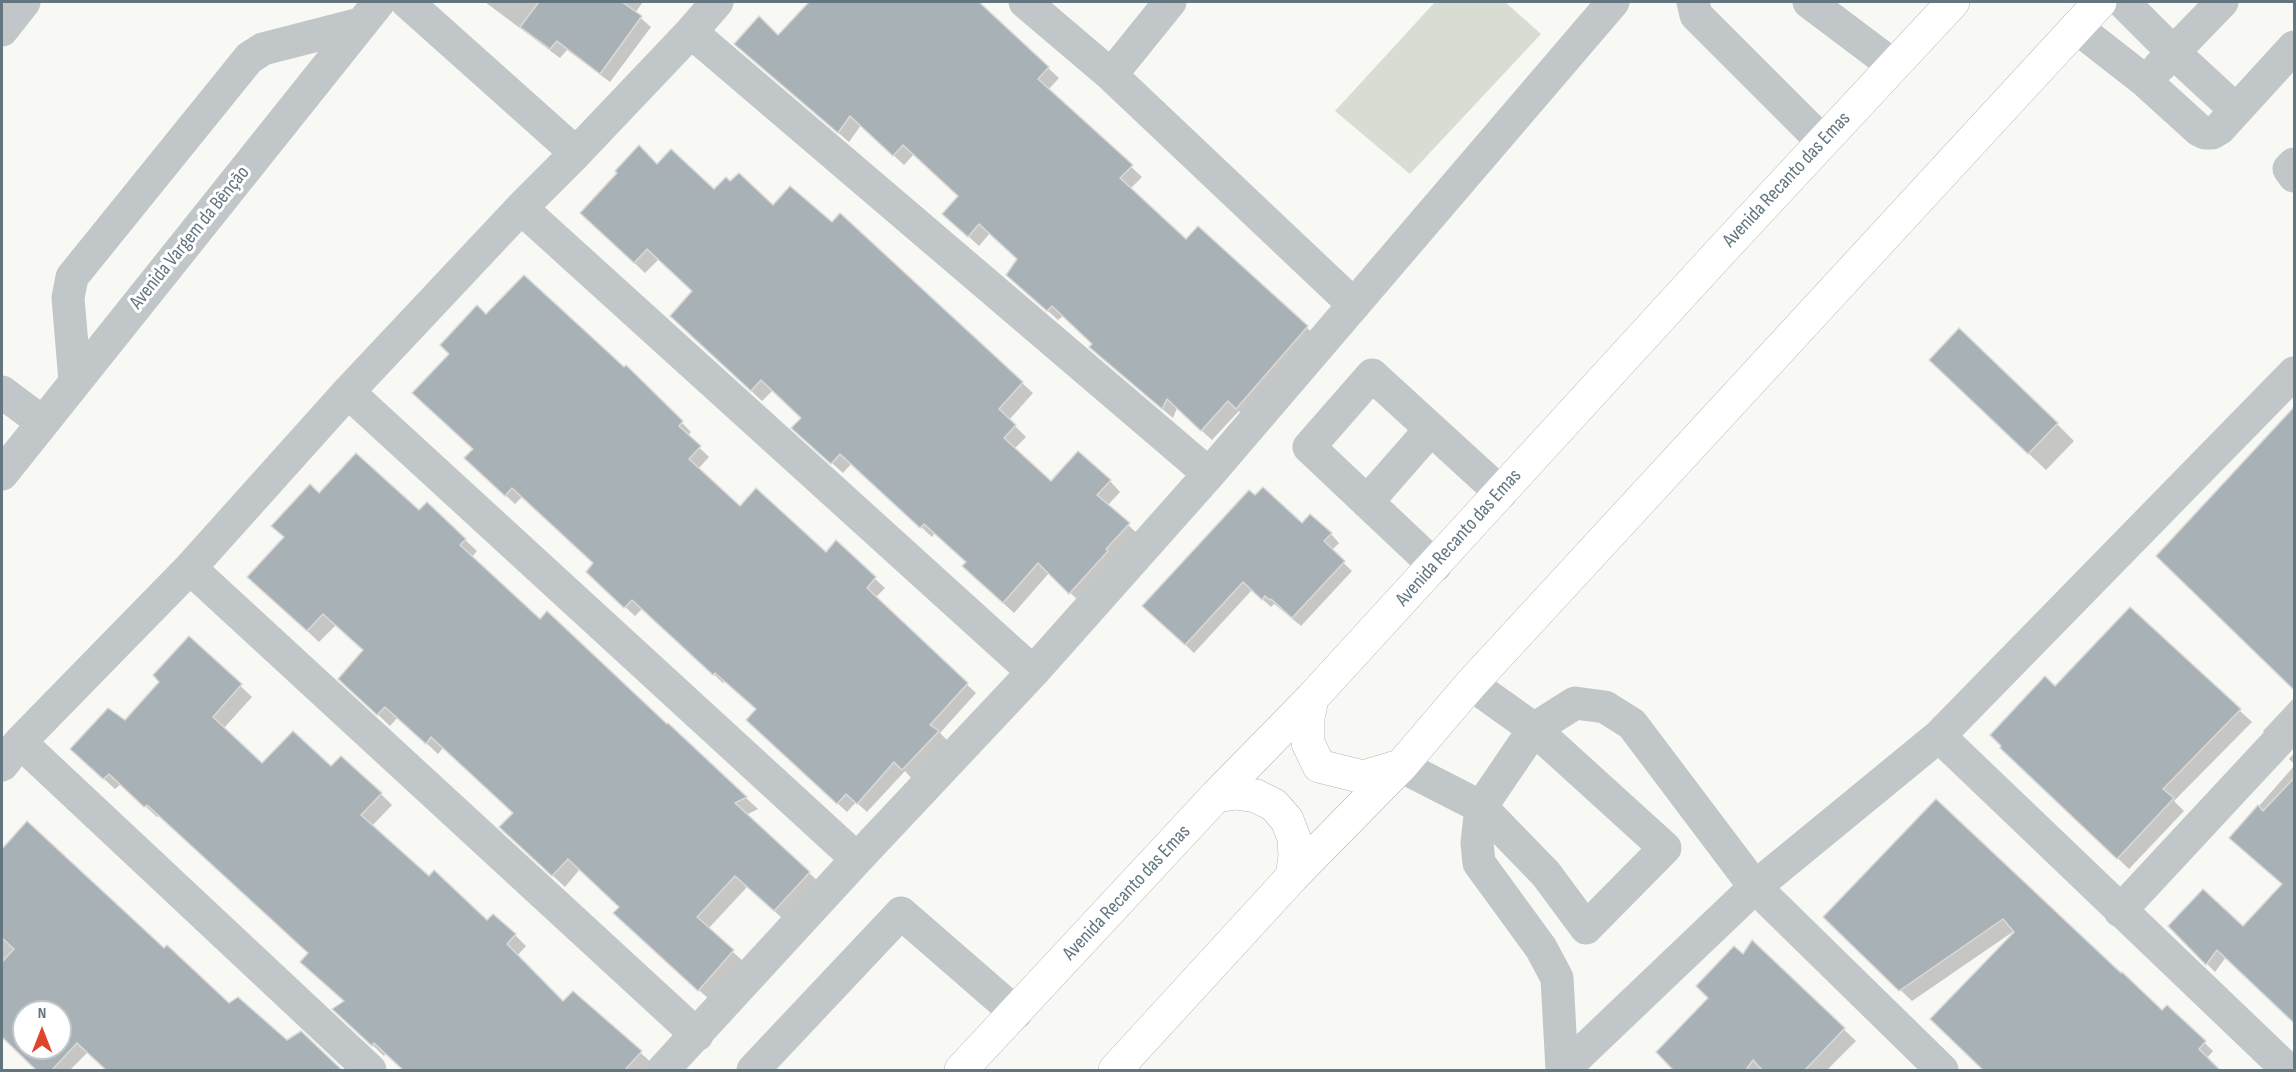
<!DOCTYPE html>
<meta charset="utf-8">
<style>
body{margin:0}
#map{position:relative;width:2296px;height:1072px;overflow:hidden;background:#f8f8f5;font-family:"Sofia Sans Condensed",sans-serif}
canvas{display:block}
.frame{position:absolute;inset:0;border:3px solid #637680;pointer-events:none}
.north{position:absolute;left:12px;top:1000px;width:60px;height:60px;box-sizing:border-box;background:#fff;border:2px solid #c1c8cc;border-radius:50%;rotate:0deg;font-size:16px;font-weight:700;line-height:24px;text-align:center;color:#637680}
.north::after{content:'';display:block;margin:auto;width:21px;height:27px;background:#e0442d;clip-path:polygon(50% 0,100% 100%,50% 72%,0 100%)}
</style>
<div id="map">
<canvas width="2296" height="1072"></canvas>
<div class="frame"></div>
<div class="north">N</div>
</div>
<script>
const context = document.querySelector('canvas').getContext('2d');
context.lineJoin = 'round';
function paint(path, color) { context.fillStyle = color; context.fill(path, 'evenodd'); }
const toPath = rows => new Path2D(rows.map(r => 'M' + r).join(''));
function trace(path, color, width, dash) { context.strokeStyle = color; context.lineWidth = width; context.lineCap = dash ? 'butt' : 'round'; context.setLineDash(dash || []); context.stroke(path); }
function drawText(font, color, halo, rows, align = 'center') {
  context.font = font + ' "Sofia Sans Condensed",sans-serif'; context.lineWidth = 6; context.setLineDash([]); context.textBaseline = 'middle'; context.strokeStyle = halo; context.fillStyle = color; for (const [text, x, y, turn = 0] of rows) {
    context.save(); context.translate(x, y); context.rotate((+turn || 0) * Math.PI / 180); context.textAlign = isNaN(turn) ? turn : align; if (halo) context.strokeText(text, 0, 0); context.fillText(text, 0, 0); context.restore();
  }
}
paint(toPath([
 [1435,2,1505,2,1541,34,1410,174,1335,111]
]), '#d8ddd4');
paint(toPath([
 [485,2,643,2,635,13,651,27,610,82,567,50,560,58],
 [839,2,976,2,1059,78,1048,90,1142,177,1130,189,1187,241,1198,228,1318,338,1247,418,1239,411,1212,440,1177,408,1173,418,1102,358,1094,345,1063,316,1058,320,1019,285,1018,259,990,233,979,246,955,224,960,197,914,154,904,165,861,125,849,142,746,54,778,37,817,25],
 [657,166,714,191,773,207,1022,383,1033,393,1009,420,1026,437,1014,449,1051,483,1110,481,1120,492,1107,506,1139,535,1081,603,1049,573,1014,613,975,577,968,562,935,533,932,537,852,463,843,473,804,438,802,418,773,390,762,401,683,327,694,292,659,259,645,273,593,224],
 [486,316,625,369,626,367,691,432,687,436,709,457,698,469,740,508,826,554,836,543,885,588,875,598,976,693,940,733,948,741,912,779,905,771,867,812,856,802,847,812,757,729,757,710,725,681,723,683,643,608,635,616,597,581,595,564,523,496,515,504,476,468,474,450],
 [1948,377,2057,424,2074,441,2046,470],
 [319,495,420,512,427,504,477,551,471,558,540,621,668,725,746,798,758,809,746,815,821,884,786,922,748,886,708,929,745,963,711,1001,627,925,621,907,580,869,565,887,513,839,514,813,443,748,438,754,398,717,390,726,352,690,364,651,336,625,319,642,261,588,285,537],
 [1302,525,1331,534,1339,543,1331,551,1352,571,1301,626,1274,604,1271,607,1252,590,1194,653,1153,614],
 [2130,609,2252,722,2174,801,2184,811,2129,869,2013,759,2055,688],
 [190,638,252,697,223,729,262,765,331,768,381,794,392,805,372,826,429,878,487,922,515,935,526,946,517,956,563,1003,573,993,652,1063,645,1070,405,1070,386,1053,384,1056,346,1020,345,1002,309,954,159,816,157,817,121,784,115,789,83,760,125,722,161,682],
 [2294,698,2294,716,2270,739,2263,731],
 [2294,753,2294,764,2289,759],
 [2294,766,2294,1022,2226,957,2215,972,2170,926,2243,928,2283,884,2231,838],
 [1936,801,2017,929,1912,1001,1836,929],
 [27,823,164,950,229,1005,287,1042,88,1052,70,1070,38,1070,2,1038,2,851],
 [24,1012,60,1012,60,1048,24,1048],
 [1752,943,1856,1041,1827,1070,1676,1070,1710,998],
 [2183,1022,2213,1051,2207,1058,2152,1070]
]), '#0003');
const building = toPath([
 [539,2,622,2,642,16,600,74,557,41,550,49,520,27,539,2],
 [809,2,979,2,1049,67,1038,79,1133,165,1120,178,1186,239,1198,226,1308,326,1236,409,1228,401,1201,431,1167,399,1162,409,1089,347,1092,344,1052,306,1047,311,1006,275,1017,259,979,224,968,237,942,214,958,196,903,145,893,156,850,116,838,133,734,44,759,16,778,35,809,2],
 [639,145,657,164,671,149,714,189,726,177,730,181,739,173,773,205,790,186,832,222,840,213,1023,382,999,409,1016,425,1004,438,1051,481,1078,451,1111,480,1097,495,1130,523,1106,549,1108,551,1069,594,1038,563,1003,603,962,566,966,562,924,524,920,528,840,454,831,464,791,428,801,418,761,380,751,391,670,316,692,291,647,249,634,263,580,213,617,173,615,171,639,145],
 [524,275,609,353,624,367,626,365,683,421,679,426,701,446,689,459,740,506,756,488,826,552,836,540,876,577,867,588,968,683,930,725,939,731,902,770,894,762,857,804,846,794,837,804,746,720,756,709,715,673,713,675,632,600,624,608,586,572,593,563,512,488,505,496,464,458,473,449,412,393,449,354,440,345,477,305,486,314,524,275],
 [1959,328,2058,423,2028,454,1929,360,1959,328],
 [2295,406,2295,691,2156,556,2295,406],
 [356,453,419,510,427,502,466,539,460,545,540,619,547,611,667,724,668,723,747,797,735,803,810,872,774,911,735,876,697,917,734,950,698,991,613,913,619,907,568,859,552,876,499,827,513,813,431,737,426,744,385,707,377,715,338,679,363,650,323,614,307,631,247,577,284,537,271,526,310,484,319,493,356,453],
 [1263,487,1302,523,1310,514,1332,533,1324,541,1345,561,1292,618,1271,599,1270,600,1265,596,1262,600,1243,582,1185,645,1142,606,1249,490,1255,495,1263,487],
 [2130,607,2241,709,2163,789,2174,798,2117,859,2000,748,2001,746,1990,735,2045,676,2055,686,2130,607],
 [189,636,242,684,213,717,262,763,293,731,331,766,341,756,382,793,361,815,429,876,434,870,487,920,493,914,516,934,507,944,563,1001,573,991,642,1051,624,1071,404,1071,374,1043,372,1046,332,1009,344,1001,300,962,308,953,147,805,144,807,109,774,103,779,70,749,108,708,125,720,159,682,153,675,189,636],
 [2295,777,2295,1024,2217,950,2206,965,2168,926,2203,889,2243,926,2282,884,2229,838,2258,805,2263,811,2295,777],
 [1936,799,2121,973,2122,972,2162,1010,2167,1005,2206,1041,2199,1049,2221,1071,1984,1071,1930,1019,2014,932,2003,919,1899,991,1823,917,1936,799],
 [27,821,164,948,167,945,229,1003,238,997,287,1040,301,1031,343,1071,107,1071,77,1043,51,1071,37,1071,2,1037,2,962,14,949,2,938,2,849,27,821],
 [24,1012,60,1012,60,1048,24,1048,24,1012],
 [1752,940,1845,1028,1804,1071,1763,1071,1753,1060,1745,1071,1674,1071,1656,1052,1708,998,1696,986,1734,946,1743,954,1752,940]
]);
paint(building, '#a8b2b6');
trace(building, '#dad9d8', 1.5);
const major = toPath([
 [1312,698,1308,718,1308,743,1319,766,1363,777,1400,766],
 [1216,796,1236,793,1256,796,1274,805,1287,820,1294,838,1295,857,1292,877],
 [961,1070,1216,796,1312,698,1722,250,1953,2],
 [1115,1070,1292,877,1401,766,1471,684,2100,2]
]);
trace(major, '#b3b9bc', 34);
trace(toPath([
 [407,2,576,153],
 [1025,2,1111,75,1354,305],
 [1693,2,1696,15,1823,142],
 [1809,2,1894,66],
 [2123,2,2173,52,2236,110],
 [2076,27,2145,81,2199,130,2205,133,2212,133,2219,129,2294,47],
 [2,30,24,2],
 [691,32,1209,474],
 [2159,67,2222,2],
 [1111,75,1170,2],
 [2294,164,2289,169,2294,176],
 [521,208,1033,672],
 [75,381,68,298,72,277,249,58,263,49,360,24],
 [2,392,42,422],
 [348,392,857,859],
 [2,474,379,2],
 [1367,502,1431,429],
 [1435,566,1309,447,1372,375,1501,493],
 [190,568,697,1035],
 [1939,736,2288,1070],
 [20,742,370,1070],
 [2,765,20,742,190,568,348,392,521,208,576,153,691,32,717,2],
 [1401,766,1481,807,1546,874,1586,928,1665,848,1534,729,1471,684],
 [2120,911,2294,724],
 [663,1070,857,859,1033,672,1209,474,1613,2],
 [753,1070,901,913,1016,1013],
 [1562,1070,1557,978,1541,948,1479,863,1477,843,1481,807,1534,729,1575,703,1605,707,1632,724,1755,887,1942,1070],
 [1563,1070,1755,887,1939,736,2294,373]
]), '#c1c6c9', 33);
trace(major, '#fff', 33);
drawText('20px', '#637680', '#fff', [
 ["Avenida Recanto das Emas",1787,180,-47],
 ["Avenida Vargem da Bênção",190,238,-51],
 ["Avenida Recanto das Emas",1459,538,-48],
 ["Avenida Recanto das Emas",1127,893,-47]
]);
</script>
